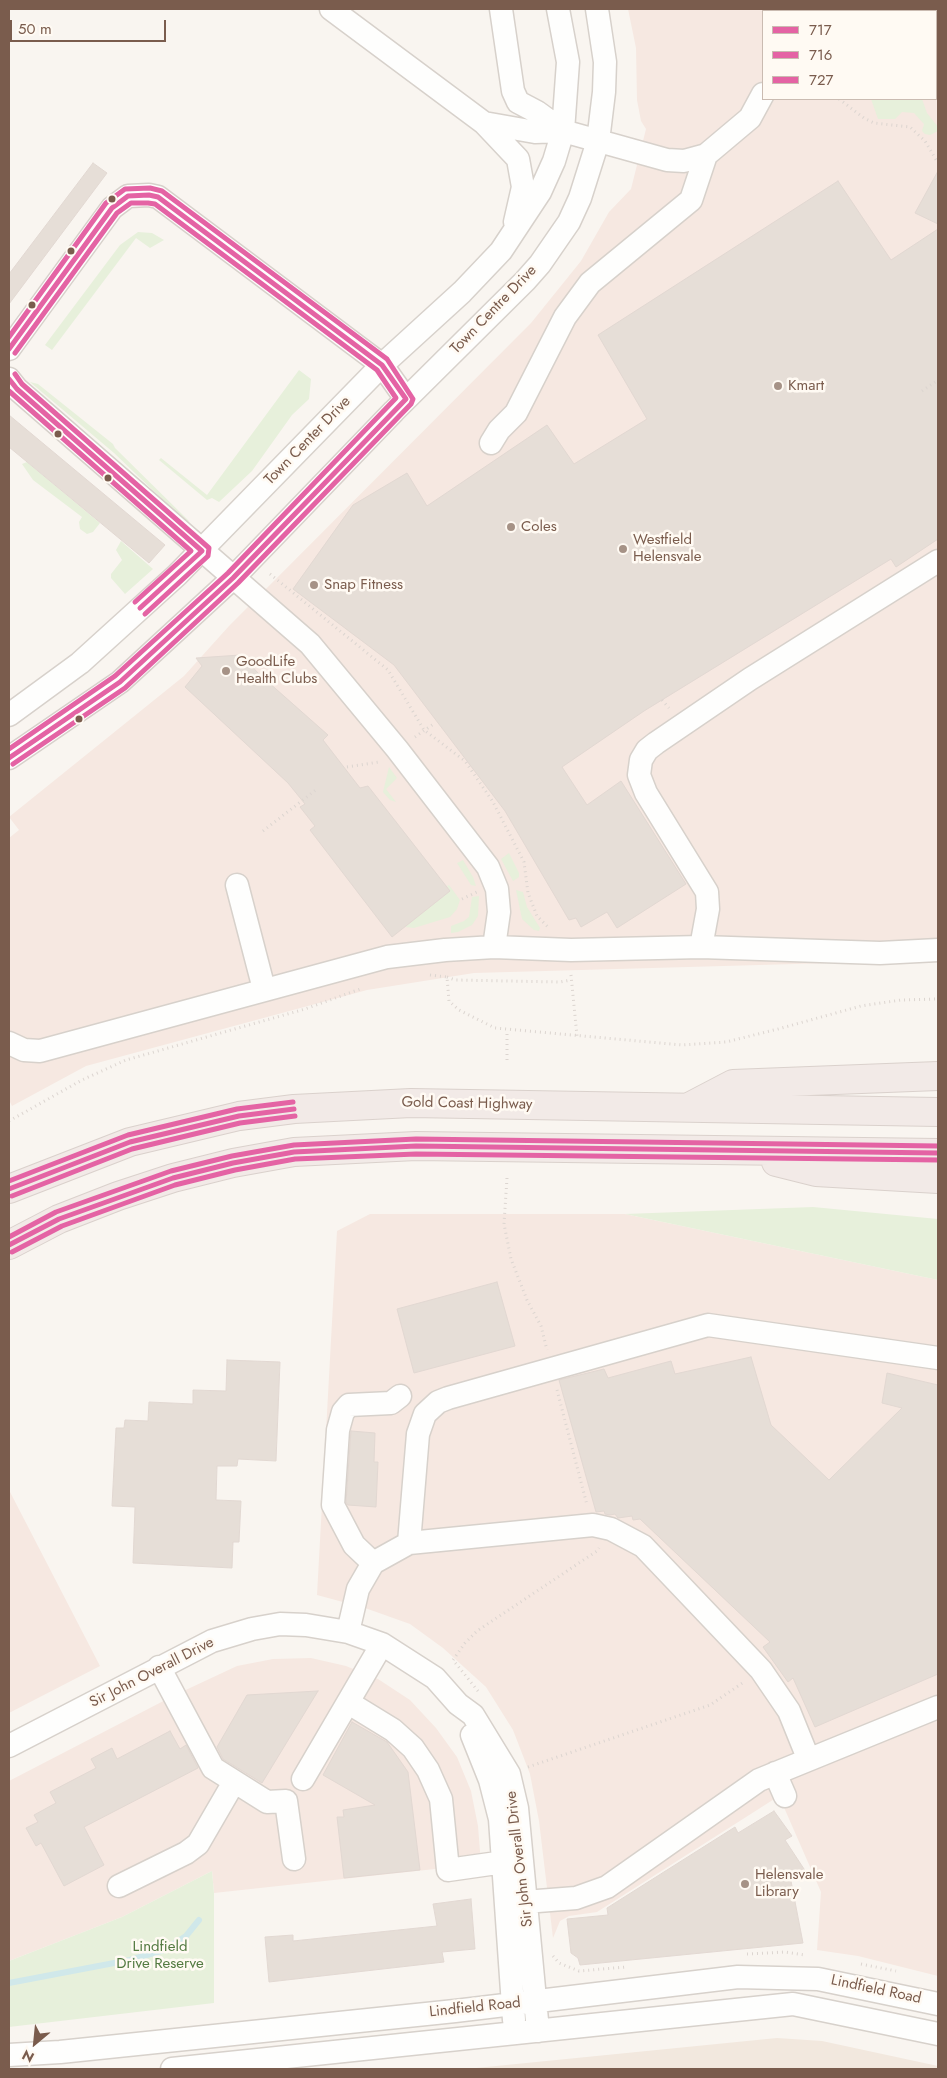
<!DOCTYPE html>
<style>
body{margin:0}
#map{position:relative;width:947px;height:2078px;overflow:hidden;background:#f9f5f0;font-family:Jost,sans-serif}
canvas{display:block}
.frame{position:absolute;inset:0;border:10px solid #7a5c4d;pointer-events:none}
.legend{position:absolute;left:762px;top:10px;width:175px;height:90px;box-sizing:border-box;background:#fffaf3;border:1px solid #cabbb1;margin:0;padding:6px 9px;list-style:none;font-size:15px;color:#7a5c4d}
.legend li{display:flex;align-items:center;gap:10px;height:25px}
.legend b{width:25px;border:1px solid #cabbb1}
.north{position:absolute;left:10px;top:2018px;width:50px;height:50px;-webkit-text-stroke:4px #fffaf3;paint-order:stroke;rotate:208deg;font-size:14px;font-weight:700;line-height:20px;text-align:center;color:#7a5c4d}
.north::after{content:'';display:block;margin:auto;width:18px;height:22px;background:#7a5c4d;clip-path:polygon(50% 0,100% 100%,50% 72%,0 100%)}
.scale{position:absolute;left:10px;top:20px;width:156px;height:22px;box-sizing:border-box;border:2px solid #7a5c4d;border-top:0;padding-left:6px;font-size:15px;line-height:18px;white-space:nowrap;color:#7a5c4d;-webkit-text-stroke:4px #fffaf3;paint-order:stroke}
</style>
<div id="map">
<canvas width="947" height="2078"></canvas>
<div class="frame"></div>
<ul class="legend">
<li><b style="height:6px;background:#e463a4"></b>717</li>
<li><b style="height:6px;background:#e463a4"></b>716</li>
<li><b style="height:6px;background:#e463a4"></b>727</li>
</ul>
<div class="north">N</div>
<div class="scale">50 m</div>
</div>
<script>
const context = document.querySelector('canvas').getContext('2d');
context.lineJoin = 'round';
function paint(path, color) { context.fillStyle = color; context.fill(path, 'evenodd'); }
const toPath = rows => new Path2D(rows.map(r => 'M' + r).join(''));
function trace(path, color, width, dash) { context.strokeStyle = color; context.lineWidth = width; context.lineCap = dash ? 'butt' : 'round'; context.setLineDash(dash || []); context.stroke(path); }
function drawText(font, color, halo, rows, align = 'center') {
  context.font = font + ' Jost,sans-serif'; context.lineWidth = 5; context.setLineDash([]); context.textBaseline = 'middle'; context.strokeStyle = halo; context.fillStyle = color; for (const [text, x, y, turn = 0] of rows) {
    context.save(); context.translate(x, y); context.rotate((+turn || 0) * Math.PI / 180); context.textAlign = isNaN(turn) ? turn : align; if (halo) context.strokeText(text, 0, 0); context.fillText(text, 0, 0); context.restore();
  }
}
paint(toPath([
 [777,2038,822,2041,938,2066,938,2069,466,2069]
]), '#f2e8de');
paint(toPath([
 [628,9,938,9,938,960,474,973,367,990,86,1066,12,1106,9,1100,9,838,19,830,9,817,184,676,229,626,531,323,581,261,609,212,631,189,646,129,641,121,637,100,636,48],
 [763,11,936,11,936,99,763,99],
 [370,1214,625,1214,938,1280,938,1976,858,1956,817,1950,821,1892,779,1796,597,1912,569,1916,560,1921,553,1938,539,1821,530,1774,513,1730,486,1687,443,1648,410,1624,365,1608,317,1595,337,1231],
 [9,1490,100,1666,9,1713],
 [311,1658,346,1666,378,1679,410,1700,436,1728,457,1757,471,1791,478,1826,481,1864,214,1893,212,1871,122,1917,9,1961,9,1781,175,1695,237,1666,273,1659]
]), '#f6e8e1');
paint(toPath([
 [871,99,922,99,927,113,938,127,938,131,930,135,925,134,922,131,924,124,914,113,902,112,895,119,878,119],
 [138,232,152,233,164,240,150,248,136,238,52,350,45,345,120,245],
 [299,370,311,379,309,399,292,415,252,471,219,502,212,498,207,500,159,460,161,458,207,495],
 [30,382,38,384,113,444,115,448,189,521,187,523,114,453],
 [27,462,100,523,93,532,87,534,80,529,79,522,82,517,33,480,22,464],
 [121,541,153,569,125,594,111,578,111,574,122,560,116,550],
 [389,767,397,778,386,789,396,802,390,800,383,792],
 [509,853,519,873,519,877,513,881,501,859],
 [463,860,473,877,476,886,471,885,457,863],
 [449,885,460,900,457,909,450,917,414,928,405,927,450,891,447,886],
 [516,890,523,892,527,907,540,928,539,931,534,930,522,919],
 [479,896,478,916,472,925,458,932,451,933,451,926,464,921,469,917,472,897],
 [813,1207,938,1219,938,1280,625,1214],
 [212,1871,214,1893,214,2003,9,2027,9,1961,122,1917]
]), '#e7f0db');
trace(toPath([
 [9,1983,130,1960,164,1950,186,1936,199,1920]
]), '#d0e8ea', 6);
const building = toPath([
 [93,163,107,173,9,304,9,274,93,163],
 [938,171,938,224,915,213,938,171],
 [838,181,891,260,938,229,938,539,896,567,891,559,644,711,562,767,587,805,621,781,686,884,617,928,607,912,581,927,576,918,569,920,505,811,394,665,293,589,353,505,407,473,427,506,547,425,574,464,647,419,598,335,838,181],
 [9,415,165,545,149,563,9,447,9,415],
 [241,655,259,674,328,735,323,740,360,788,368,786,450,891,392,937,310,830,315,826,300,807,305,804,288,783,185,687,202,666,196,658,241,655],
 [497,1282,515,1346,414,1373,397,1309,497,1282],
 [751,1357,771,1425,829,1480,902,1408,882,1403,887,1373,938,1385,938,1674,815,1727,793,1678,788,1682,763,1647,770,1642,640,1519,633,1520,632,1516,618,1518,615,1514,610,1515,605,1514,604,1511,596,1512,559,1380,604,1369,608,1378,671,1361,675,1374,751,1357],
 [227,1360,280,1362,276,1461,238,1459,237,1466,217,1466,216,1500,241,1501,239,1542,233,1542,232,1568,133,1563,135,1507,112,1506,116,1428,124,1428,125,1420,148,1421,149,1402,193,1404,193,1390,226,1391,227,1360],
 [351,1431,375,1433,374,1462,378,1462,376,1507,348,1505,346,1502,351,1431],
 [318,1691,262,1783,223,1759,217,1747,247,1695,318,1691],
 [352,1722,387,1742,408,1772,420,1870,344,1878,337,1817,344,1817,343,1810,375,1805,323,1775,352,1722],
 [170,1731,180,1749,186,1745,198,1768,84,1827,104,1865,64,1886,41,1843,36,1846,26,1828,38,1822,34,1815,56,1803,50,1792,96,1768,91,1759,112,1748,117,1759,170,1731],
 [774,1811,792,1836,785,1840,806,1872,791,1881,803,1943,580,1965,578,1958,571,1953,567,1919,608,1915,607,1908,735,1827,738,1833,774,1811],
 [471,1899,475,1949,442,1952,444,1962,269,1982,265,1937,293,1935,293,1941,437,1926,433,1904,471,1899]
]);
paint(building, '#e6ded7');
trace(building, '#e2d8d2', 1);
const minor = toPath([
 [331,9,484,123,535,132,563,131,667,160,684,161,706,155,750,118,763,94],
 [501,9,513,91,518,102,537,112,563,131],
 [785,11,785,9],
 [484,123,518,159,523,187,515,222],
 [9,349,112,208,128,196,149,195,158,197,382,365,406,399],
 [9,379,17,389,310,644,397,749,488,867,497,889,499,912,494,947],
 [491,443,499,430,516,413,565,317,590,283,691,200,706,155],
 [9,715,80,663,177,575,382,365,462,292,501,251,540,192,554,161,563,131,568,62,558,9],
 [9,758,120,682,233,578,394,411,525,281,540,264,569,222,580,198,598,141,604,92,605,62,597,9],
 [237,885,264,989],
 [701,947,708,909,707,892,646,793,639,775,641,760,647,750,656,743,750,679,938,561],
 [9,1043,24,1050,40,1051,387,957,445,950,494,947,571,950,701,947,880,953,938,950],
 [409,1543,418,1434,425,1414,438,1402,448,1398,708,1325,938,1358],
 [373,1563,354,1545,333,1505,338,1430,343,1412,349,1405,391,1403,400,1396],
 [348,1632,358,1589,373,1563,409,1543,593,1525,611,1529,643,1546,761,1670,789,1711,808,1758],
 [159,1667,213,1768,267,1802,286,1801,294,1859],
 [349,1703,393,1730,413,1748,428,1770,441,1799,448,1870,518,1860],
 [472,1735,490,1780,500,1819,514,2020],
 [9,1746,212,1641,252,1629,280,1624,306,1625,348,1632,382,1644,435,1678,458,1704,473,1715,509,1774,517,1808,538,2031],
 [775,1773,785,1796],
 [303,1779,382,1644],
 [119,1886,186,1853,198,1844,234,1782],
 [525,1902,576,1898,607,1887,759,1780,938,1707],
 [9,2055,60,2052,455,2011,738,1977,818,1979,938,2004],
 [172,2069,793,2004,938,2034]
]);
const highway = toPath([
 [689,1107,733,1084,938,1076],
 [776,1162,816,1172,938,1179],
 [9,1189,130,1142,239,1116,294,1109,411,1103,938,1112],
 [9,1245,59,1219,118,1196,173,1178,233,1163,294,1152,416,1146,938,1153]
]);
trace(minor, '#d7d1cb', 25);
trace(highway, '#dad1cc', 30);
trace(toPath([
 [839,99,864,118,874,123,910,127,925,141,938,163],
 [922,391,938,380],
 [270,574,388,670,424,730,465,761,493,802,524,862,528,893,537,916,548,927],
 [662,700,669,708],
 [415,737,435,723],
 [347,767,379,762],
 [263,831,317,789],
 [462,899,477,892],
 [430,975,447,977,449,1001,459,1010,495,1028,682,1045,726,1042,778,1029,861,1006,901,1000,938,999],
 [571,975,577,1036],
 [447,977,455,980,560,982,571,980],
 [507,1060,507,1031],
 [9,1121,82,1080,126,1060,305,1009,363,988],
 [507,1178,504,1224,511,1259,527,1300,541,1326,547,1350],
 [557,1390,587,1505],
 [478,1691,453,1660,465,1643,477,1631,597,1551,599,1548],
 [528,1767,710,1705,744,1682],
 [747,1954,785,1952,805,1955],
 [553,1956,559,1963,579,1971,626,1967],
 [861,1964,896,1971]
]), '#dcd5d0', 3, [1, 4]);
trace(minor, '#fefefd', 22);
trace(highway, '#f2eae7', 28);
trace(toPath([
 [9,349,112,208,128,196,149,195,158,197,382,365,406,399,233,578,120,682,9,758],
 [9,379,17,389,202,551,140,608],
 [9,1189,130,1142,239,1116,294,1109],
 [9,1245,59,1219,173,1178,233,1163,294,1152,416,1146,938,1153]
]), '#e463a4', 5);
trace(toPath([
 [9,391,191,551,135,602],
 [9,749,115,676,228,573,396,398,377,370,155,204,148,203,131,203,117,213,15,353],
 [12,1196,132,1149,240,1123,295,1116],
 [12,1252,62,1226,175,1185,235,1170,295,1159,416,1154,938,1160]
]), '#e463a4', 5);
trace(toPath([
 [9,337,106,203,125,189,150,188,162,191,387,359,413,399,411,404,238,583,125,688,13,764],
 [15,374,22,384,209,548,208,556,145,614],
 [9,1181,128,1135,237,1109,293,1102],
 [9,1237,56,1212,171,1171,232,1156,294,1145,416,1139,938,1146]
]), '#e463a4', 5);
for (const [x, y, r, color] of [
 [112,199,4.5,"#7a5c4d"],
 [71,251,4.5,"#7a5c4d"],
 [32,305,4.5,"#7a5c4d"],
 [778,386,5,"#a69286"],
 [58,434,4.5,"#7a5c4d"],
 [108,478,4.5,"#7a5c4d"],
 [511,527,5,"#a69286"],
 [623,549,5,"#a69286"],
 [314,585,5,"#a69286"],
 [226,671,5,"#a69286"],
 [79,719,4.5,"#7a5c4d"],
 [745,1884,5,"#a69286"]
]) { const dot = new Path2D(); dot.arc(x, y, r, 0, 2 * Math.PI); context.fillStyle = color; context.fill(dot); trace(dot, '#fffaf3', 2); }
drawText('15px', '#7a5c4d', '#fffaf3', [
 ["Town Centre Drive",494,310,-46],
 ["Town Center Drive",308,441,-46],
 ["Gold Coast Highway",467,1104,1],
 ["Sir John Overall Drive",152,1673,-27],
 ["Sir John Overall Drive",520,1859,-97],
 ["Lindfield Road",876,1990,12],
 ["Lindfield Road",475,2008,-6]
]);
drawText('15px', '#7a5c4d', '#fffaf3', [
 ["Kmart",788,386],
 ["Coles",521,527],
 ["Westfield",633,540],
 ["Helensvale",633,557],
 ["Snap Fitness",324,585],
 ["GoodLife",236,662],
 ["Health Clubs",236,679],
 ["Helensvale",755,1875],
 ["Library",755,1892]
], 'left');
drawText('15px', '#537a41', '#fffaf3', [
 ["Lindfield",160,1947],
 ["Drive Reserve",160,1964]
]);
</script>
